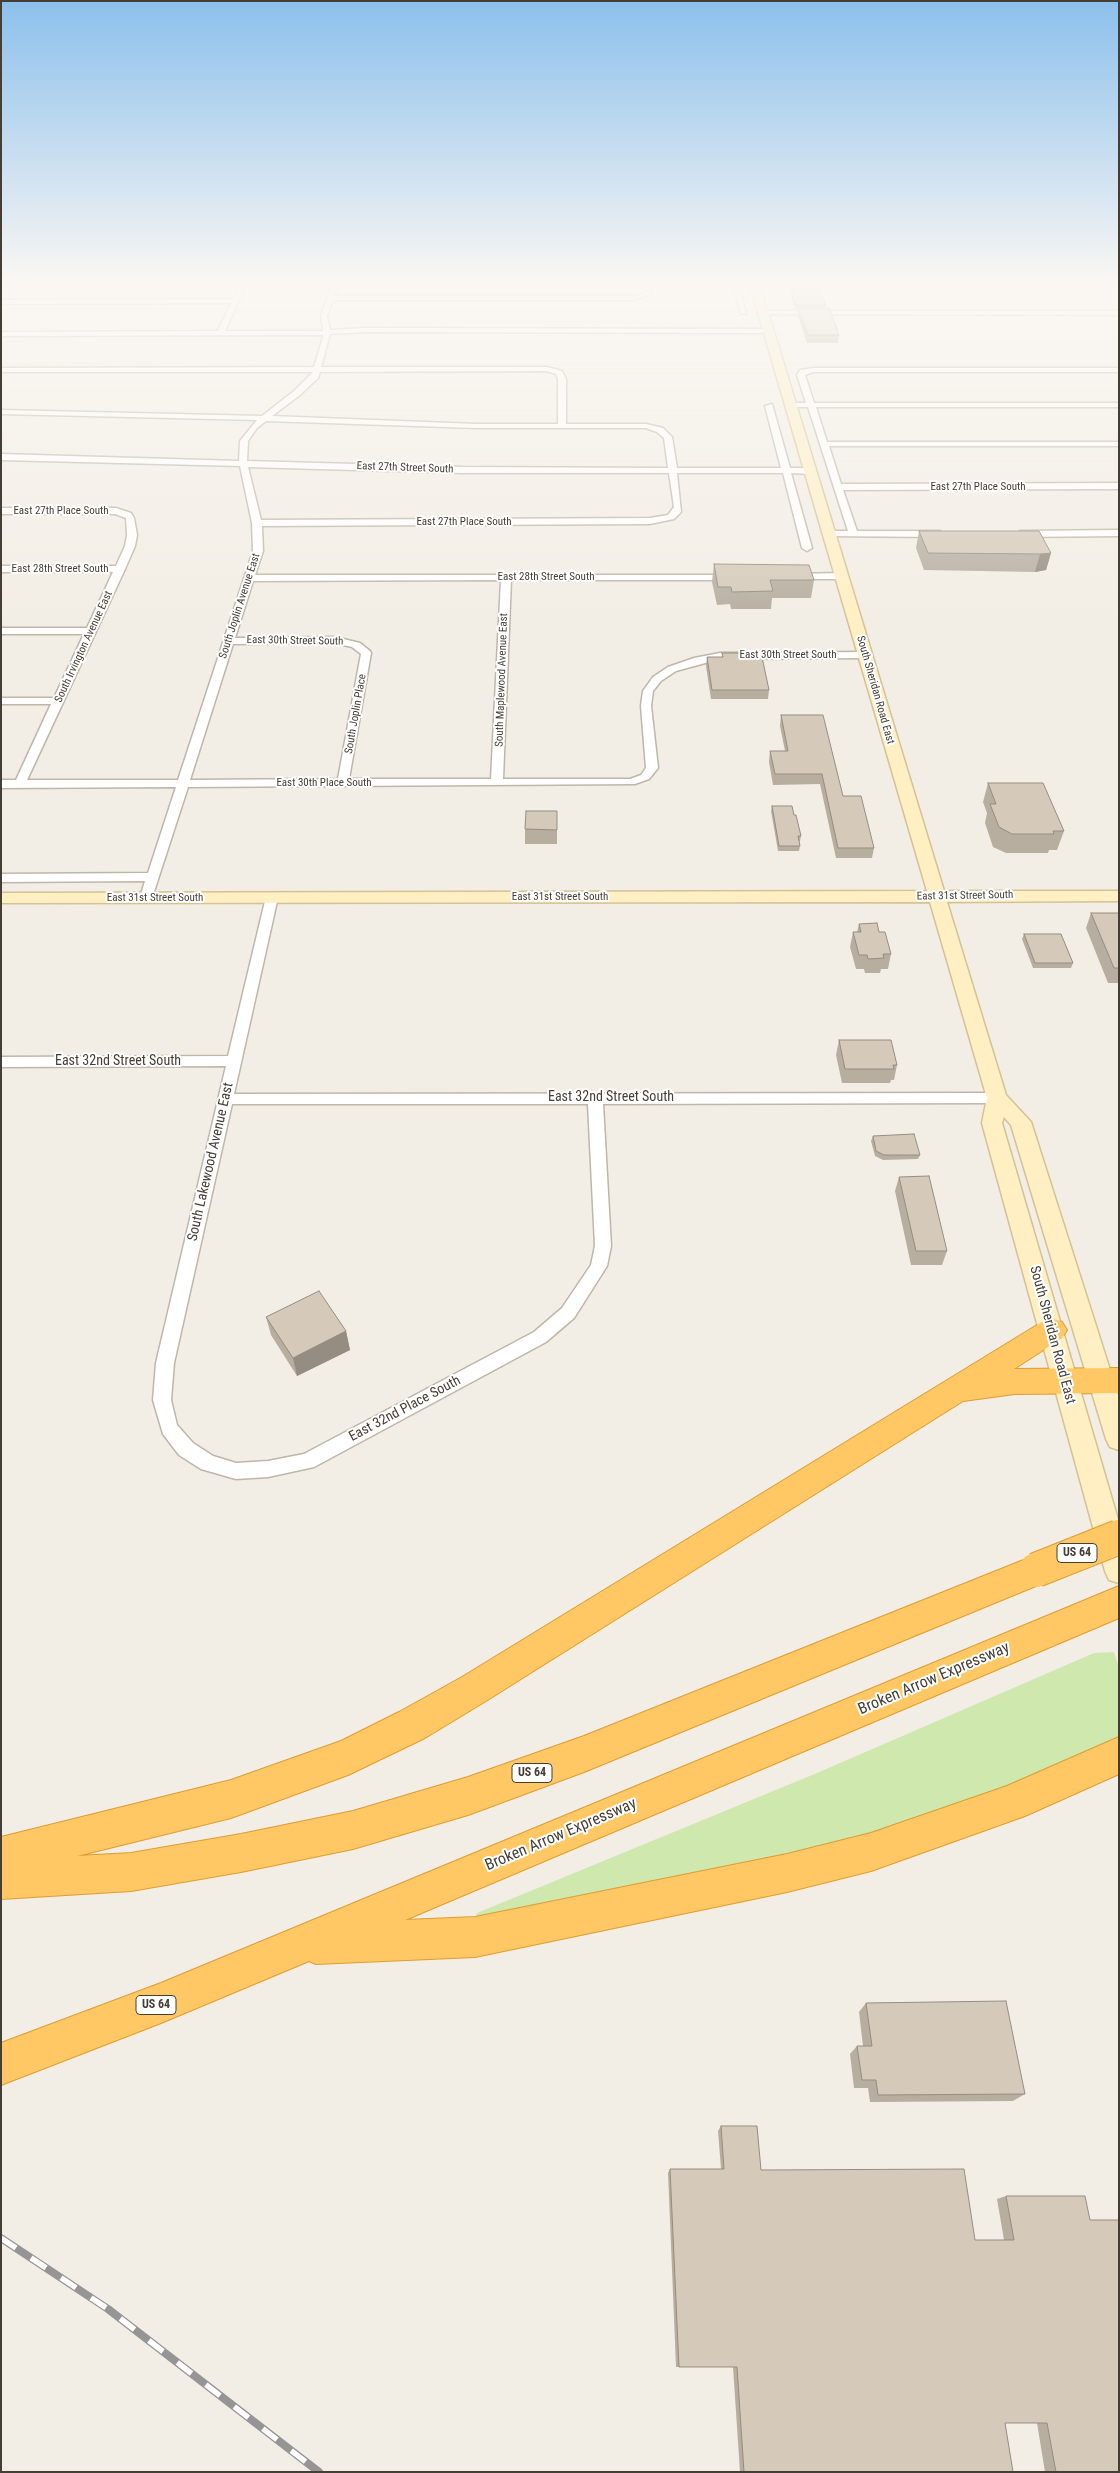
<!DOCTYPE html>
<style>
body{margin:0}
#map{position:relative;width:1120px;height:2473px;overflow:hidden;background:#f3eee5;font-family:"Roboto Condensed",sans-serif}
canvas{display:block}
.frame{position:absolute;inset:0;border:2px solid #453e35;pointer-events:none}
</style>
<div id="map">
<canvas width="1120" height="2473"></canvas>
<div class="frame"></div>
</div>
<script>
const context = document.querySelector('canvas').getContext('2d');
context.lineJoin = 'round';
function paint(path, color) { context.fillStyle = color; context.fill(path, 'evenodd'); }
const toPath = rows => new Path2D(rows.map(r => 'M' + r).join(''));
function trace(path, color, width, dash) { context.strokeStyle = color; context.lineWidth = width; context.lineCap = dash ? 'butt' : 'round'; context.setLineDash(dash || []); context.stroke(path); }
function drawText(font, color, halo, rows, align = 'center') {
  context.font = font + ' "Roboto Condensed",sans-serif'; context.lineWidth = 4; context.setLineDash([]); context.textBaseline = 'middle'; context.strokeStyle = halo; context.fillStyle = color; for (const [text, x, y, turn = 0] of rows) {
    context.save(); context.translate(x, y); context.rotate((+turn || 0) * Math.PI / 180); context.textAlign = isNaN(turn) ? turn : align; if (halo) context.strokeText(text, 0, 0); context.fillText(text, 0, 0); context.restore();
  }
}
paint(toPath([
 [1114,1652,1119,1668,1119,1743,1037,1778,893,1830,797,1857,476,1921,477,1913,817,1773,1094,1653]
]), '#cfe8ad');
const minor = toPath([
 [241,282,247,282,225,331,323,331,321,316,333,282,339,282,334,296,634,296,645,293,644,282,650,282,651,294,634,300,333,300,327,316,330,330,365,328,768,329,772,331,768,333,365,332,330,334,321,367,547,367,562,371,566,379,566,424,646,424,663,428,672,437,677,468,781,468,765,406,772,404,790,468,810,468,814,471,810,474,791,473,812,548,807,551,802,548,783,473,677,473,681,512,674,519,650,524,262,526,263,551,255,575,737,575,737,579,734,580,511,580,503,779,630,779,641,775,646,768,641,706,643,691,653,677,668,667,694,658,720,653,865,652,870,655,865,658,720,659,676,671,661,681,653,691,651,706,658,768,649,779,635,784,188,787,151,901,141,901,140,898,145,881,1,882,1,874,148,873,176,787,1,788,1,780,16,780,51,704,1,704,1,698,54,698,84,634,1,634,1,628,87,628,113,572,1,572,1,566,116,566,125,546,127,535,126,518,115,514,1,514,1,508,116,508,131,513,134,518,137,535,135,546,125,569,27,780,178,780,253,551,252,523,240,466,1,460,1,454,239,461,240,441,257,420,1,414,1,410,262,416,294,391,313,372,1,372,1,368,314,367,323,337,323,335,1,336,1,332,218,331,231,303,1,304,1,300,233,299,241,282],
 [546,371,556,374,558,379,558,424,476,424,272,416,300,395,318,378,320,372,546,371],
 [266,421,476,428,646,428,657,432,664,438,668,468,462,467,247,461,248,441,257,428,266,421],
 [248,467,462,473,669,473,674,507,668,515,650,518,261,520,248,467],
 [501,580,491,779,349,779,371,653,370,651,360,643,335,637,235,638,253,581,501,580],
 [335,643,352,647,361,654,338,779,190,780,233,644,335,643],
 [732,282,738,282,746,314,741,313,732,282],
 [763,311,1119,311,1119,315,761,314,763,311],
 [813,368,1119,368,1119,372,813,372,805,375,814,403,1119,403,1119,407,816,407,827,442,1119,442,1119,446,829,446,841,484,1119,483,1119,489,843,490,857,531,940,531,945,534,940,537,827,536,827,532,830,531,848,531,808,407,791,407,787,405,791,403,806,403,797,375,800,370,813,368],
 [1119,530,1119,536,1020,537,1015,534,1020,531,1119,530],
 [791,574,842,573,847,576,842,579,788,579,788,575,791,574],
 [272,893,278,897,234,1094,997,1093,1002,1094,1004,1098,1002,1102,997,1103,603,1104,611,1246,607,1266,574,1318,546,1342,314,1467,268,1477,236,1479,201,1469,179,1455,163,1434,153,1400,156,1363,226,1066,1,1067,1,1057,228,1056,266,897,272,893],
 [232,1104,588,1104,595,1246,591,1265,562,1308,534,1332,304,1454,268,1461,236,1463,213,1456,193,1443,177,1425,171,1400,174,1363,232,1104]
]);
const secondary = toPath([
 [749,282,759,282,944,891,1119,891,1119,901,947,902,1006,1095,1031,1122,1119,1398,1119,1450,1110,1447,1106,1439,1011,1125,1004,1117,1002,1123,1119,1523,1119,1583,1109,1580,1105,1571,982,1123,987,1098,930,902,1,903,1,893,927,891,749,282]
]);
const motorway = toPath([
 [1052,1318,1062,1322,1067,1330,1062,1338,1014,1369,1119,1368,1119,1393,1015,1394,963,1401,486,1701,425,1738,348,1775,231,1818,77,1856,131,1853,241,1834,353,1811,468,1777,584,1736,1036,1555,1048,1559,1053,1570,1048,1581,584,1772,468,1815,353,1849,241,1872,131,1891,1,1899,1,1837,231,1780,341,1741,399,1712,462,1677,1042,1322,1052,1318],
 [1119,1586,1119,1618,405,1920,475,1917,787,1854,871,1833,1007,1786,1119,1737,1119,1774,1025,1816,871,1871,787,1892,475,1957,316,1964,309,1961,161,2023,1,2085,1,2043,161,1983,1119,1586]
]);
trace(minor, '#beb6a8', 3);
trace(secondary, '#d4c294', 3);
trace(motorway, '#df9c32', 2);
paint(minor, '#fff');
paint(secondary, '#ffefc3');
paint(motorway, '#ffc864');
const rail = toPath([
 [1,2238,108,2309,319,2472]
]);
trace(rail, '#959595', 8);
trace(rail, '#fff', 5.5, [18]);
const motorwayBridge = toPath([
 [1036,1570,1119,1537]
]);
trace(motorwayBridge, '#df9c32', 36, []);
trace(motorwayBridge, '#ffc864', 34);
paint(toPath([
 [793,285,826,305,825,308,839,335,838,343,807,343,798,316,798,309,795,309,790,294,791,290,793,290],
 [919,531,1051,553,1046,570,1035,572,924,570,916,548],
 [714,564,814,580,811,598,772,598,771,609,731,609,730,604,717,605,712,582],
 [722,653,748,657,769,690,768,699,711,699,706,666,707,657,722,657],
 [781,715,843,796,874,848,872,858,836,858,820,784,773,785,769,762,770,751,785,751,780,726],
 [988,783,1064,831,1057,850,1049,850,1048,853,1006,853,993,847,985,823,987,813,983,802],
 [772,806,794,815,801,836,800,841,799,841,800,846,799,851,778,851,771,811],
 [557,811,557,844,525,844,525,829],
 [1091,913,1119,913,1119,983,1108,983,1086,928],
 [859,924,879,932,891,954,888,969,881,969,880,973,865,973,864,969,856,969,850,947,853,932,857,932],
 [1024,934,1073,963,1071,968,1033,968,1022,939],
 [839,1040,897,1065,894,1080,891,1080,890,1083,842,1083,836,1055],
 [873,1136,920,1155,918,1159,883,1160,875,1156,871,1141],
 [899,1177,947,1251,942,1265,911,1265,895,1191],
 [266,1317,346,1331,350,1350,297,1376,271,1335],
 [866,2003,1025,2094,1013,2101,870,2102,868,2088,854,2088,850,2054,857,2046,863,2046,859,2012],
 [721,2126,761,2170,975,2240,1004,2240,997,2199,1006,2196,1119,2472,1045,2472,1037,2423,1005,2423,1013,2472,740,2472,733,2367,676,2367,668,2173,670,2169,721,2169,718,2131]
]), '#b7aea0');
paint(toPath([
 [1051,553,1046,570,1035,572,1040,554],
 [346,1331,350,1350,297,1376,293,1358]
]), '#958d82');
const building = toPath([
 [793,285,818,285,826,305,796,305,791,290,795,290,793,285],
 [798,308,829,308,839,335,808,335,798,308],
 [919,531,1039,531,1051,553,1040,554,928,553,919,531],
 [714,564,809,565,814,580,770,580,773,591,732,592,731,587,718,587,714,564],
 [722,653,747,653,748,657,762,657,769,690,712,690,707,657,723,657,722,653],
 [781,715,823,715,843,796,861,796,874,848,838,848,822,774,775,774,770,751,788,751,781,715],
 [988,783,1043,783,1064,831,1053,831,1054,834,1012,834,999,827,990,804,996,804,988,783],
 [772,806,792,806,794,815,796,815,801,836,798,836,800,846,779,846,772,806],
 [526,811,557,811,557,830,525,829,526,811],
 [1091,913,1119,913,1119,968,1114,968,1091,913],
 [877,923,879,932,885,932,891,954,883,954,884,958,868,959,867,955,859,955,853,932,861,932,859,924,877,923],
 [1024,934,1061,934,1073,963,1035,963,1024,934],
 [839,1040,891,1040,897,1065,893,1065,894,1069,845,1069,839,1040],
 [914,1134,920,1155,884,1155,876,1151,873,1136,914,1134],
 [929,1176,947,1251,916,1251,899,1177,929,1176],
 [319,1291,346,1331,293,1358,266,1317,319,1291],
 [1006,2001,1025,2094,878,2095,876,2080,862,2080,857,2046,872,2046,866,2003,1006,2001],
 [721,2126,757,2126,761,2170,964,2169,975,2240,1014,2240,1006,2196,1085,2196,1090,2220,1119,2220,1119,2472,1056,2472,1047,2423,1005,2423,1013,2472,744,2472,737,2367,679,2367,670,2169,724,2169,721,2126]
]);
paint(building, '#d5caba');
trace(building, '#958d82', 1);
const sky = context.createLinearGradient(0, 0, 0, 628);
sky.addColorStop(0, '#8bc0ec');
sky.addColorStop(0.45, '#faf7f3');
sky.addColorStop(1, '#faf7f300');
context.fillStyle = sky;
context.fillRect(0, 0, 1120, 628);
drawText('11px', '#453e35', '#fff', [
 ["East 27th Street South",405,468,2],
 ["East 27th Place South",978,487],
 ["East 27th Place South",61,511],
 ["East 27th Place South",464,522],
 ["East 28th Street South",60,569],
 ["East 28th Street South",546,577],
 ["South Joplin Avenue East",240,606,-72],
 ["East 30th Street South",295,641,1],
 ["South Irvington Avenue East",84,647,-65],
 ["East 30th Street South",788,655],
 ["South Maplewood Avenue East",502,680,-88],
 ["South Sheridan Road East",875,690,74],
 ["South Joplin Place",356,714,-80],
 ["East 30th Place South",324,783],
 ["East 31st Street South",965,896,-1],
 ["East 31st Street South",560,897],
 ["East 31st Street South",155,898]
]);
for (const [x, y, w] of [
 [1077,1553,40],
 [532,1773,40],
 [156,2005,40]
]) { const box = new Path2D(); box.roundRect(x - w / 2, y - 9.5, w, 19, 4); context.fillStyle = '#fff'; context.fill(box); trace(box, '#453e35', 1); }
drawText('bold 12px', '#453e35', null, [
 ["US 64",1077,1553],
 ["US 64",532,1773],
 ["US 64",156,2005]
]);
drawText('14px', '#453e35', '#fff', [
 ["East 32nd Street South",118,1061],
 ["East 32nd Street South",611,1097],
 ["South Lakewood Avenue East",211,1162,-77],
 ["South Sheridan Road East",1052,1335,75],
 ["East 32nd Place South",405,1409,-28]
]);
drawText('16px', '#453e35', '#fff', [
 ["Broken Arrow Expressway",934,1679,-23],
 ["Broken Arrow Expressway",561,1835,-23]
]);
</script>
